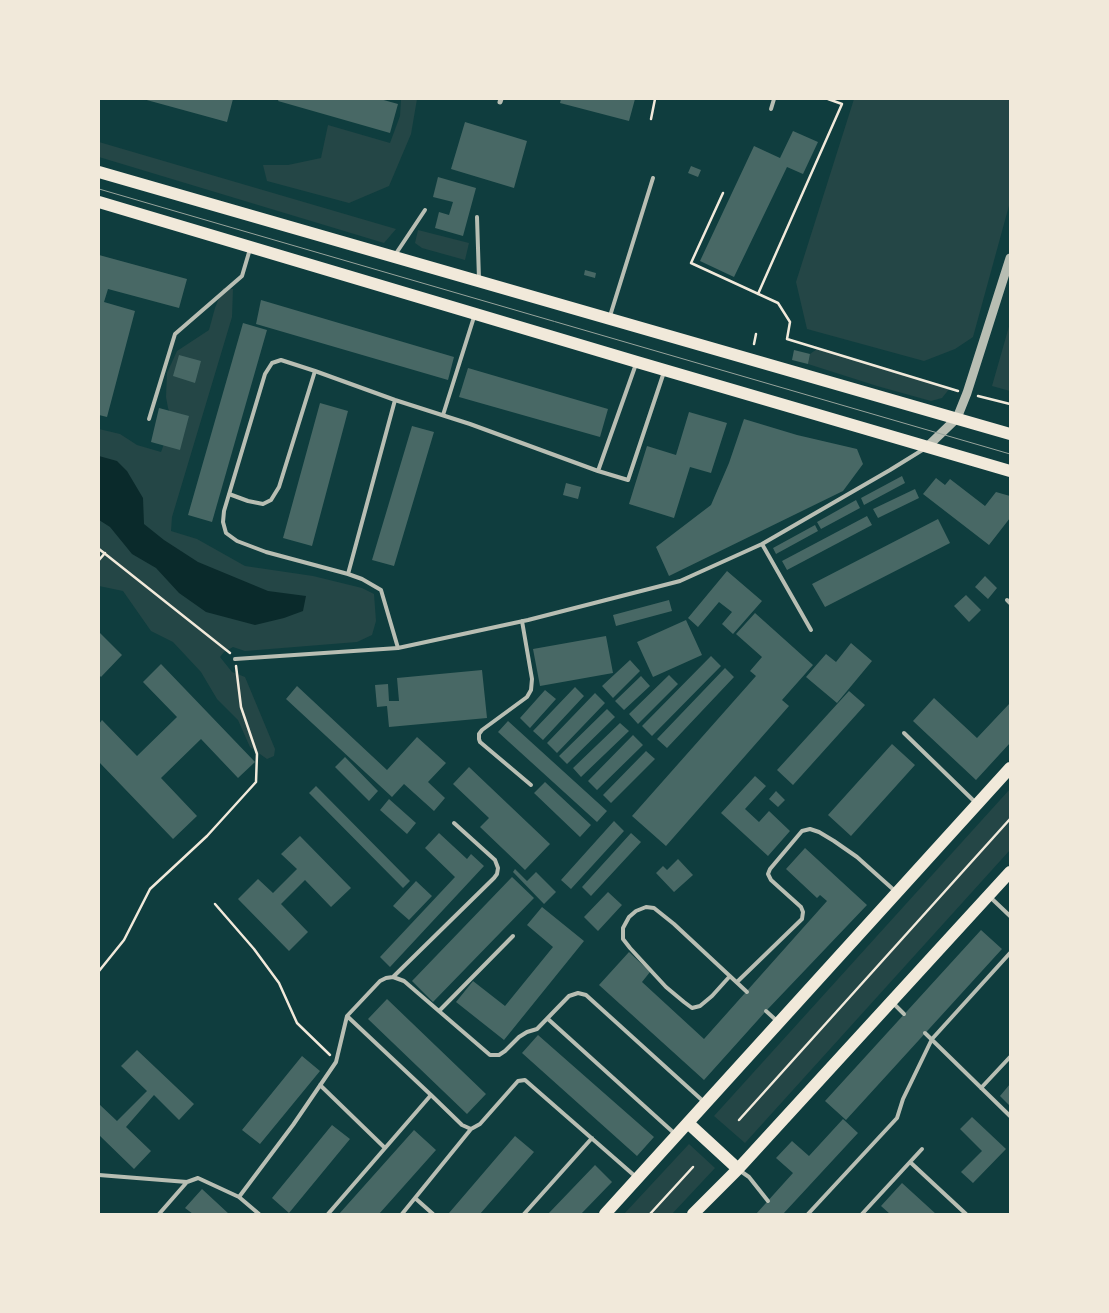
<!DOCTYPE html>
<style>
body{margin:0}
#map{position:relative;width:1109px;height:1313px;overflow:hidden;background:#0f3d3e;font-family:"Noto Sans",sans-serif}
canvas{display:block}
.frame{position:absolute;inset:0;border:100px solid #f1e9da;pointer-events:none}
</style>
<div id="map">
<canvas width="1109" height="1313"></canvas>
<div class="frame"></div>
</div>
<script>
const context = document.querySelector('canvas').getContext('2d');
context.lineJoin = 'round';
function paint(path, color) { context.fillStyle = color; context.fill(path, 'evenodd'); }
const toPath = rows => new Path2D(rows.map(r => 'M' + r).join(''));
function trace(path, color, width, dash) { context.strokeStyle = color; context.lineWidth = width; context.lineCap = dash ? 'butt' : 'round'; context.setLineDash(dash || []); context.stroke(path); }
paint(toPath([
 [401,99,417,99,411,134,389,186,349,203,267,181,263,165,288,165,321,158,328,125,390,143,400,116],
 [854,99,1010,99,1010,202,973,337,955,349,924,361,807,329,796,282],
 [99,142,116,147,396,229,384,243,99,157],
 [418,230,469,243,465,260,422,248,415,243],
 [223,288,233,289,232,317,172,517,171,531,197,539,245,566,313,576,362,588,374,594,376,621,372,635,357,642,245,651,233,647,224,652,220,657,232,672,245,677,275,749,274,756,267,759,250,747,238,720,217,699,201,672,173,642,151,631,123,591,99,586,99,429,120,434,137,445,161,452,173,420,168,408,166,397,167,373,177,351,209,330,215,308],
 [1010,323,1010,391,992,386],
 [817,349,882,368,950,388,942,398,931,401,877,386,808,364,810,354],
 [1010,789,1010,850,745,1143,714,1116],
 [689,1144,715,1168,672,1214,624,1214]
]), '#244646');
paint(toPath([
 [99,456,117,461,127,471,143,498,144,524,164,540,198,562,268,591,306,596,303,611,284,618,255,625,206,612,179,593,156,568,132,554,110,527,99,520]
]), '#0a2a2b');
paint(toPath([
 [143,99,233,99,227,122],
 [279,99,380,99,398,104,390,133,278,101],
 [561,99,635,99,629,121,560,103],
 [465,122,527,141,514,188,451,169],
 [793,131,818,142,803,174,787,167,734,277,700,261,754,146,780,158],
 [691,166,701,170,698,177,688,173],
 [438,177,476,188,463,236,435,228,439,212,449,215,453,202,433,197],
 [99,255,187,279,179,308,108,289,104,302,135,311,107,417,99,415],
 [585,270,596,273,595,278,584,275],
 [261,300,454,357,448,380,256,324],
 [243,323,267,330,212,522,188,515],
 [794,350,810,354,808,364,792,360],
 [179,355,201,361,195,383,173,376],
 [468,368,608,409,600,437,459,397],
 [320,403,348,411,312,546,283,538],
 [159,408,189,416,180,450,151,442],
 [689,412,727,423,711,473,690,467,674,518,629,504,647,446,676,455],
 [744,419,797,435,857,449,863,464,843,491,669,576,656,547,711,505,729,463],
 [412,426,434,432,394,566,372,560],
 [902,476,905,483,864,505,861,498],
 [936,478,945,485,950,479,985,506,996,492,1010,496,1010,518,989,545,923,494],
 [566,483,581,487,578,499,563,495],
 [915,489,919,498,878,518,873,509],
 [856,500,860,508,821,529,817,522],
 [867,516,872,525,787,570,782,561],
 [938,519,950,543,825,607,812,584],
 [815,525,818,531,776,554,773,548],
 [727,571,762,601,733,634,722,624,732,612,719,602,698,627,688,618],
 [985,576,997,588,988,599,975,587],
 [966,595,981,610,969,622,954,606],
 [669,600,672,611,616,626,613,615],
 [755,613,813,665,782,700,789,706,666,846,632,816,756,676,750,671,762,657,736,634],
 [686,620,702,655,653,677,637,642],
 [99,632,122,655,101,677,99,675],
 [606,636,613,673,540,686,533,649],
 [851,643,872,661,837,703,806,677,826,654,836,662],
 [711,656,721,666,652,736,642,726],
 [630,660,640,671,613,698,602,686],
 [161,664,255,762,238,778,201,739,161,778,197,816,173,839,99,762,99,724,102,720,137,756,177,717,143,682],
 [725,668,734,677,667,748,657,739],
 [482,670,487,718,389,727,387,706,377,707,375,685,388,684,389,701,399,701,397,678],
 [669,675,678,684,638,724,629,714],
 [641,676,650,686,624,710,615,701],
 [297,686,387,770,417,737,446,763,428,782,445,798,434,811,404,784,392,797,286,699],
 [575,687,584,696,543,740,533,731],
 [545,690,556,699,530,728,520,718],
 [849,691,865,705,793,785,777,770],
 [595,693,605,703,557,753,547,743],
 [934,698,977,738,1010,703,1010,743,976,780,913,721],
 [607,709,615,717,567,764,559,756],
 [508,721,607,811,597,822,498,732],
 [620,723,629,731,581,777,573,768],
 [633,735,643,745,597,790,588,781],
 [892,744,915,765,851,836,828,815],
 [646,751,655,759,611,803,603,795],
 [345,757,378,791,369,801,335,767],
 [469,767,550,844,525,870,480,827,489,818,453,784],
 [755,776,766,786,745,809,759,822,769,811,790,831,768,856,721,813],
 [545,782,591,825,580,837,534,793],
 [316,786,410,881,403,888,309,793],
 [776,791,785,800,778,807,769,799],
 [389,799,416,823,407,834,380,810],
 [614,821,624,831,571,889,561,880],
 [439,833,467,859,471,854,484,866,390,967,380,957,455,877,425,848],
 [631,833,641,842,591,896,582,887],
 [300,836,351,888,331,907,305,880,281,904,308,932,289,951,238,899,258,879,273,893,297,869,281,854],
 [805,848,867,905,766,1011,704,1080,599,985,629,952,650,972,642,982,704,1039,827,901,820,895,817,898,786,869],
 [678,859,693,875,674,892,656,873,663,866,667,870],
 [515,869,527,881,536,872,556,892,544,904,513,872],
 [512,877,534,898,433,1002,412,981],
 [416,881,432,896,409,920,393,906],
 [608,892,622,905,598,931,584,917],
 [542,907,584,941,504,1040,456,1002,473,981,505,1006,553,947,527,925],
 [981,930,1002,949,846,1120,825,1101],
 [387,999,486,1094,467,1114,368,1019],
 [538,1035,654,1137,637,1156,522,1053],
 [137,1050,194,1104,179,1120,154,1095,126,1127,151,1151,134,1169,99,1135,99,1104,117,1121,147,1091,121,1066],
 [302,1056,320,1071,260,1144,242,1130],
 [1010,1084,1010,1106,1000,1096],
 [972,1117,1006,1149,973,1183,961,1172,982,1151,960,1129],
 [843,1119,858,1133,783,1214,756,1214,793,1173,776,1158,792,1141,809,1156],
 [332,1125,350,1139,289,1213,272,1198],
 [414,1130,436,1150,379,1214,339,1214],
 [515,1136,534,1152,480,1214,450,1214,449,1213],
 [595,1165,612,1182,581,1214,548,1214],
 [902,1183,936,1214,890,1214,881,1206],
 [202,1189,229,1214,193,1214,185,1208]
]), '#486865');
trace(toPath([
 [651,119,655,99],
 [723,193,691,263,778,303,790,322,787,339,958,391],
 [758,294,842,104,828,99],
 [754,344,756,334],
 [978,396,1010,404],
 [99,549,230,653],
 [99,560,105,553],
 [215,904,254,949,279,983,297,1023,330,1055],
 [99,971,124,940,150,889,207,836,256,782,257,754,241,707,236,666],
 [739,1120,1010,819],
 [650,1214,693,1167]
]), '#f1e9da', 2.5);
trace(toPath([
 [771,109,774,99],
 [477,217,479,279],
 [395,255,425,210],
 [610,316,653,178],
 [395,400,348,574,266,552,237,541,226,533,223,522,224,511,265,374,272,363,281,360,315,371,395,400,470,424,598,471,636,364],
 [443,415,474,317],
 [149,419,175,334,242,276,250,249],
 [598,471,628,480,664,372],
 [229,494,248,501,263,504,271,500,279,487,315,371],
 [762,544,811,630],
 [348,574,362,579,381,590,398,648],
 [1007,600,1010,603],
 [522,621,532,679,531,690,527,697,482,730,479,734,479,739,480,742,531,785],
 [235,659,398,648,528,620,680,581,762,544,890,470,924,449],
 [904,733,976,803],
 [990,897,1010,916],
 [730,976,712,996,700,1006,692,1008,684,1002,666,987,630,948,623,939,623,928,629,917,636,911,646,907,654,908,674,924,747,992],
 [393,977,494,878,497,874,498,868,495,860,454,823],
 [737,982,802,919,803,912,801,907,771,880,768,874,770,869,802,831,810,829,819,832,834,841,857,857,895,891],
 [893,1003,904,1014],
 [439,1011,513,936],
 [766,1011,777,1021],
 [548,1019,674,1133],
 [925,1033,1010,1116],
 [320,1085,385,1148],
 [981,1088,1010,1057],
 [431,1095,462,1125,471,1129,480,1124,518,1081,525,1080,636,1177],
 [910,1162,966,1214],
 [739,1170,749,1177,768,1201],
 [99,1175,187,1182],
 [239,1197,293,1125,336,1062,347,1016,380,981,386,978,393,977,404,981,490,1055,499,1055,505,1051,519,1037,527,1032,537,1029,569,996,578,993,586,995,703,1101],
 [415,1198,433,1214],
 [159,1214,187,1182,198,1178,239,1197,259,1214],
 [328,1214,431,1095,347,1016],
 [402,1214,471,1129],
 [524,1214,592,1138],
 [808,1214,897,1118,903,1099,932,1039,1010,953],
 [862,1214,922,1149]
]), '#b8beb3', 4);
trace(toPath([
 [500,102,501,99]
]), '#b8beb3', 5);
trace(toPath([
 [928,446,957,418,967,393,1010,258]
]), '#b8beb3', 9);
trace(toPath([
 [99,172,1010,434],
 [99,202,637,362,1010,471],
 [688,1123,738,1169],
 [605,1214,1010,768],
 [693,1214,738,1169,1010,872]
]), '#f1e9da', 12);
trace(toPath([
 [99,189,1010,454]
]), '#97a49c', 1);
</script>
